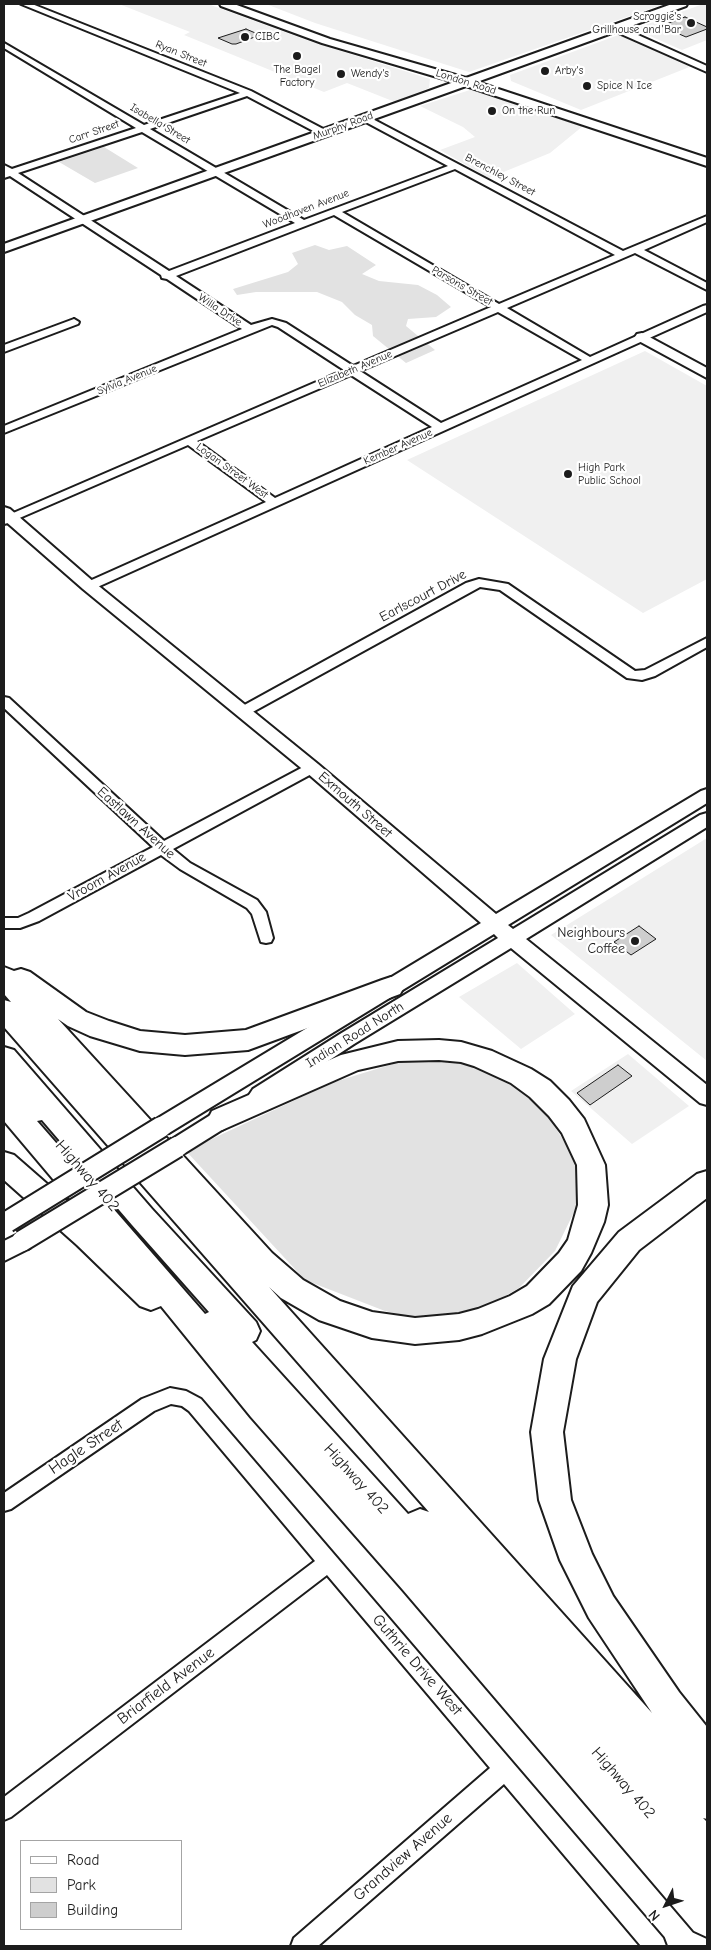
<!DOCTYPE html>
<style>
body{margin:0}
#map{position:relative;width:711px;height:1950px;overflow:hidden;background:#fff;font-family:"Comic Neue",sans-serif}
canvas{display:block}
.frame{position:absolute;inset:0;border:5px solid #1c1c1c;pointer-events:none}
.legend{position:absolute;left:20px;top:1840px;width:162px;height:90px;box-sizing:border-box;background:#fff;border:1px solid #a4a4a4;margin:0;padding:6px 9px;list-style:none;font-size:15px;color:#1c1c1c}
.legend li{display:flex;align-items:center;gap:10px;height:25px}
.legend b{width:25px;border:1px solid #a4a4a4}
.north{position:absolute;left:641px;top:1880px;width:50px;height:50px;-webkit-text-stroke:4px #fff;paint-order:stroke;rotate:229deg;font-size:14px;font-weight:700;line-height:20px;text-align:center;color:#1c1c1c}
.north::after{content:'';display:block;margin:auto;width:18px;height:22px;background:#1c1c1c;clip-path:polygon(50% 0,100% 100%,50% 72%,0 100%)}
</style>
<div id="map">
<canvas width="711" height="1950"></canvas>
<div class="frame"></div>
<ul class="legend">
<li><b style="height:6px;background:#fff"></b>Road</li>
<li><b style="height:14px;background:#e2e2e2"></b>Park</li>
<li><b style="height:14px;background:#cecece"></b>Building</li>
</ul>
<div class="north">N</div>
</div>
<script>
const context = document.querySelector('canvas').getContext('2d');
context.lineJoin = 'round';
function paint(path, color) { context.fillStyle = color; context.fill(path, 'evenodd'); }
const toPath = rows => new Path2D(rows.map(r => 'M' + r).join(''));
function trace(path, color, width, dash) { context.strokeStyle = color; context.lineWidth = width; context.lineCap = dash ? 'butt' : 'round'; context.setLineDash(dash || []); context.stroke(path); }
function drawText(font, color, halo, rows, align = 'center') {
  context.font = font + ' "Comic Neue",sans-serif'; context.lineWidth = 4.5; context.setLineDash([]); context.textBaseline = 'middle'; context.strokeStyle = halo; context.fillStyle = color; for (const [text, x, y, turn = 0] of rows) {
    context.save(); context.translate(x, y); context.rotate((+turn || 0) * Math.PI / 180); context.textAlign = isNaN(turn) ? turn : align; if (halo) context.strokeText(text, 0, 0); context.fillText(text, 0, 0); context.restore();
  }
}
paint(toPath([
 [119,4,208,4,309,41,430,79,429,88,395,102,347,83,324,92,184,35,190,32],
 [266,4,664,4,469,72,315,23],
 [703,4,707,4,707,40,682,50,634,29],
 [621,34,692,66,581,110,511,81,510,75],
 [470,90,520,104,583,126,550,153,489,178,440,150,475,137,463,127,420,106],
 [645,351,707,386,707,579,643,613,407,460],
 [707,838,707,1061,551,935],
 [517,963,575,1014,521,1049,459,997],
 [628,1054,689,1106,632,1144,571,1091]
]), '#f0f0f0');
paint(toPath([
 [104,147,138,168,95,183,59,162],
 [315,245,329,250,347,246,376,265,362,274,379,281,418,285,437,295,451,307,436,317,408,319,406,326,435,350,406,363,373,336,372,325,355,315,342,302,317,292,256,292,237,295,233,289,288,272,298,264,292,253],
 [406,1060,471,1063,533,1093,580,1166,578,1204,555,1251,519,1288,468,1317,415,1318,385,1311,305,1280,186,1151,334,1082]
]), '#e2e2e2');
const building = toPath([
 [685,17,707,27,707,29,686,37,661,26,685,17],
 [246,29,260,35,236,44,232,44,218,38,246,29],
 [639,926,656,939,631,955,614,942,639,926],
 [618,1065,632,1076,590,1105,577,1093,618,1065]
]);
paint(building, '#cecece');
trace(building, '#1c1c1c', 1);
const street = toPath([
 [21,4,32,4,251,91,327,131,327,135,321,135,247,96,150,129,304,220,448,166,362,120,362,116,365,115,623,251,707,216,707,222,644,250,707,283,707,290,635,253,507,308,590,357,703,306,707,305,707,312,93,589,85,589,83,586,85,583,266,502,188,445,8,523,4,524,4,517,344,370,278,327,272,325,4,433,4,426,242,329,167,279,162,278,161,275,10,176,4,178,4,165,12,169,136,128,4,48,4,43,144,125,240,93,21,4],
 [142,132,295,223,169,271,18,173,142,132],
 [455,169,615,255,499,304,342,212,455,169],
 [334,215,491,307,353,366,286,323,272,319,251,325,176,276,334,215],
 [498,312,582,360,441,423,360,371,498,312],
 [351,375,432,427,275,498,197,441,351,375],
 [612,26,618,26,707,66,707,72,612,30,612,26],
 [74,319,79,322,78,324,4,352,4,345,74,319],
 [479,579,508,584,635,671,645,670,707,638,707,647,655,676,642,680,627,678,500,590,480,587,249,714,244,715,237,711,239,708,466,583,479,579],
 [4,697,9,698,164,841,307,765,317,765,319,768,317,771,173,849,190,863,257,900,266,912,273,938,271,942,266,943,261,942,252,914,247,908,180,869,161,855,39,921,20,928,4,928,4,918,18,918,29,913,153,847,4,708,4,697],
 [170,1388,186,1391,201,1399,663,1938,666,1946,641,1946,504,1784,318,1946,291,1946,294,1938,490,1768,327,1575,11,1817,4,1820,4,1797,315,1561,189,1411,182,1406,171,1404,154,1411,11,1509,4,1511,4,1493,142,1399,170,1388]
]);
const secondary = toPath([
 [220,4,234,4,330,39,466,78,672,4,687,4,686,6,477,82,707,158,707,166,466,86,4,252,4,244,454,82,322,43,221,6,220,4],
 [642,333,707,368,707,378,637,340,635,337,637,334,642,333],
 [4,507,10,509,95,583,318,764,496,914,701,791,707,789,707,803,508,925,513,929,700,815,707,813,707,827,526,939,707,1085,707,1105,700,1103,511,948,354,1044,267,1101,260,1103,253,1101,249,1095,253,1089,340,1034,498,938,494,934,169,1133,161,1135,153,1133,150,1127,153,1121,481,923,306,772,83,589,4,520,4,507],
 [233,1104,241,1106,244,1112,241,1118,185,1153,177,1156,169,1153,166,1147,169,1141,225,1106,233,1104],
 [22,1232,30,1234,33,1241,30,1248,4,1261,4,1241,22,1232]
]);
const highway = toPath([
 [4,967,14,971,21,969,30,972,86,1012,109,1021,140,1031,185,1035,246,1030,382,980,391,977,400,980,404,987,400,994,248,1050,185,1055,140,1051,90,1036,68,1026,58,1019,272,1253,303,1280,340,1301,372,1312,415,1318,459,1314,478,1309,510,1296,527,1286,559,1253,568,1240,578,1205,577,1165,562,1133,549,1116,530,1097,511,1083,474,1066,461,1062,439,1060,398,1061,358,1070,222,1130,212,1127,208,1119,212,1111,341,1055,398,1041,439,1040,461,1042,492,1051,531,1069,550,1081,569,1100,584,1119,605,1165,608,1205,604,1222,591,1253,581,1271,549,1304,532,1314,482,1334,459,1340,415,1344,372,1338,319,1320,281,1298,269,1287,652,1713,589,1618,560,1560,539,1500,531,1432,544,1359,573,1286,619,1232,697,1174,707,1171,707,1198,639,1250,597,1302,576,1359,563,1432,571,1500,592,1554,613,1596,679,1692,707,1727,707,1819,703,1818,707,1822,707,1937,694,1931,403,1590,251,1417,161,1306,151,1310,140,1306,77,1245,4,1180,4,1152,14,1155,85,1217,4,1121,4,1047,14,1050,152,1209,256,1322,260,1331,256,1340,252,1342,408,1514,420,1509,429,1512,4,1027,4,1000,11,1002,4,994,4,967],
 [42,1120,132,1225,209,1312,205,1314,37,1121,42,1120]
]);
trace(street, '#1c1c1c', 4);
trace(secondary, '#1c1c1c', 4);
trace(highway, '#1c1c1c', 4);
paint(street, '#fff');
paint(secondary, '#fff');
paint(highway, '#fff');
const secondaryBridge = toPath([
 [7,1222,161,1127],
 [22,1241,177,1147]
]);
trace(secondaryBridge, '#1c1c1c', 24, []);
trace(secondaryBridge, '#fff', 20);
for (const [x, y, r, color] of [
 [691,23,5,"#1c1c1c"],
 [245,37,5,"#1c1c1c"],
 [297,56,5,"#1c1c1c"],
 [545,71,5,"#1c1c1c"],
 [341,74,5,"#1c1c1c"],
 [587,86,5,"#1c1c1c"],
 [492,111,5,"#1c1c1c"],
 [568,474,5,"#1c1c1c"],
 [635,941,5,"#1c1c1c"]
]) { const dot = new Path2D(); dot.arc(x, y, r, 0, 2 * Math.PI); context.fillStyle = color; context.fill(dot); trace(dot, '#fff', 2); }
drawText('11px', '#1c1c1c', '#fff', [
 ["Scroggie's",681,17,"right"],
 ["Grillhouse and Bar",681,30,"right"],
 ["CIBC",255,37],
 ["The Bagel",297,70,"center"],
 ["Factory",297,83,"center"],
 ["Arby's",555,71],
 ["Wendy's",351,74],
 ["Spice N Ice",597,86],
 ["On the Run",502,111],
 ["High Park",578,468],
 ["Public School",578,481]
], 'left');
drawText('11px', '#1c1c1c', '#fff', [
 ["Ryan Street",181,54,22],
 ["London Road",466,82,17],
 ["Isabella Street",160,124,31],
 ["Murphy Road",343,126,-20],
 ["Carr Street",94,132,-19],
 ["Brenchley Street",500,175,28],
 ["Woodhaven Avenue",306,209,-21],
 ["Parsons Street",462,286,30],
 ["Willa Drive",220,310,33],
 ["Elizabeth Avenue",355,369,-23],
 ["Sylvia Avenue",127,380,-22],
 ["Kember Avenue",398,447,-24],
 ["Logan Street West",232,471,36]
]);
drawText('14px', '#1c1c1c', '#fff', [
 ["Earlscourt Drive",423,596,-28],
 ["Exmouth Street",355,805,41],
 ["Eastlawn Avenue",136,823,42],
 ["Vroom Avenue",107,877,-29],
 ["Indian Road North",355,1035,-32]
]);
drawText('14px', '#1c1c1c', '#fff', [
 ["Neighbours",625,933],
 ["Coffee",625,949]
], 'right');
drawText('16px', '#1c1c1c', '#fff', [
 ["Highway 402",87,1176,49],
 ["Hagle Street",86,1447,-34],
 ["Highway 402",356,1479,48],
 ["Guthrie Drive West",417,1665,49],
 ["Briarfield Avenue",166,1686,-37],
 ["Highway 402",623,1783,49],
 ["Grandview Avenue",403,1857,-41]
]);
</script>
